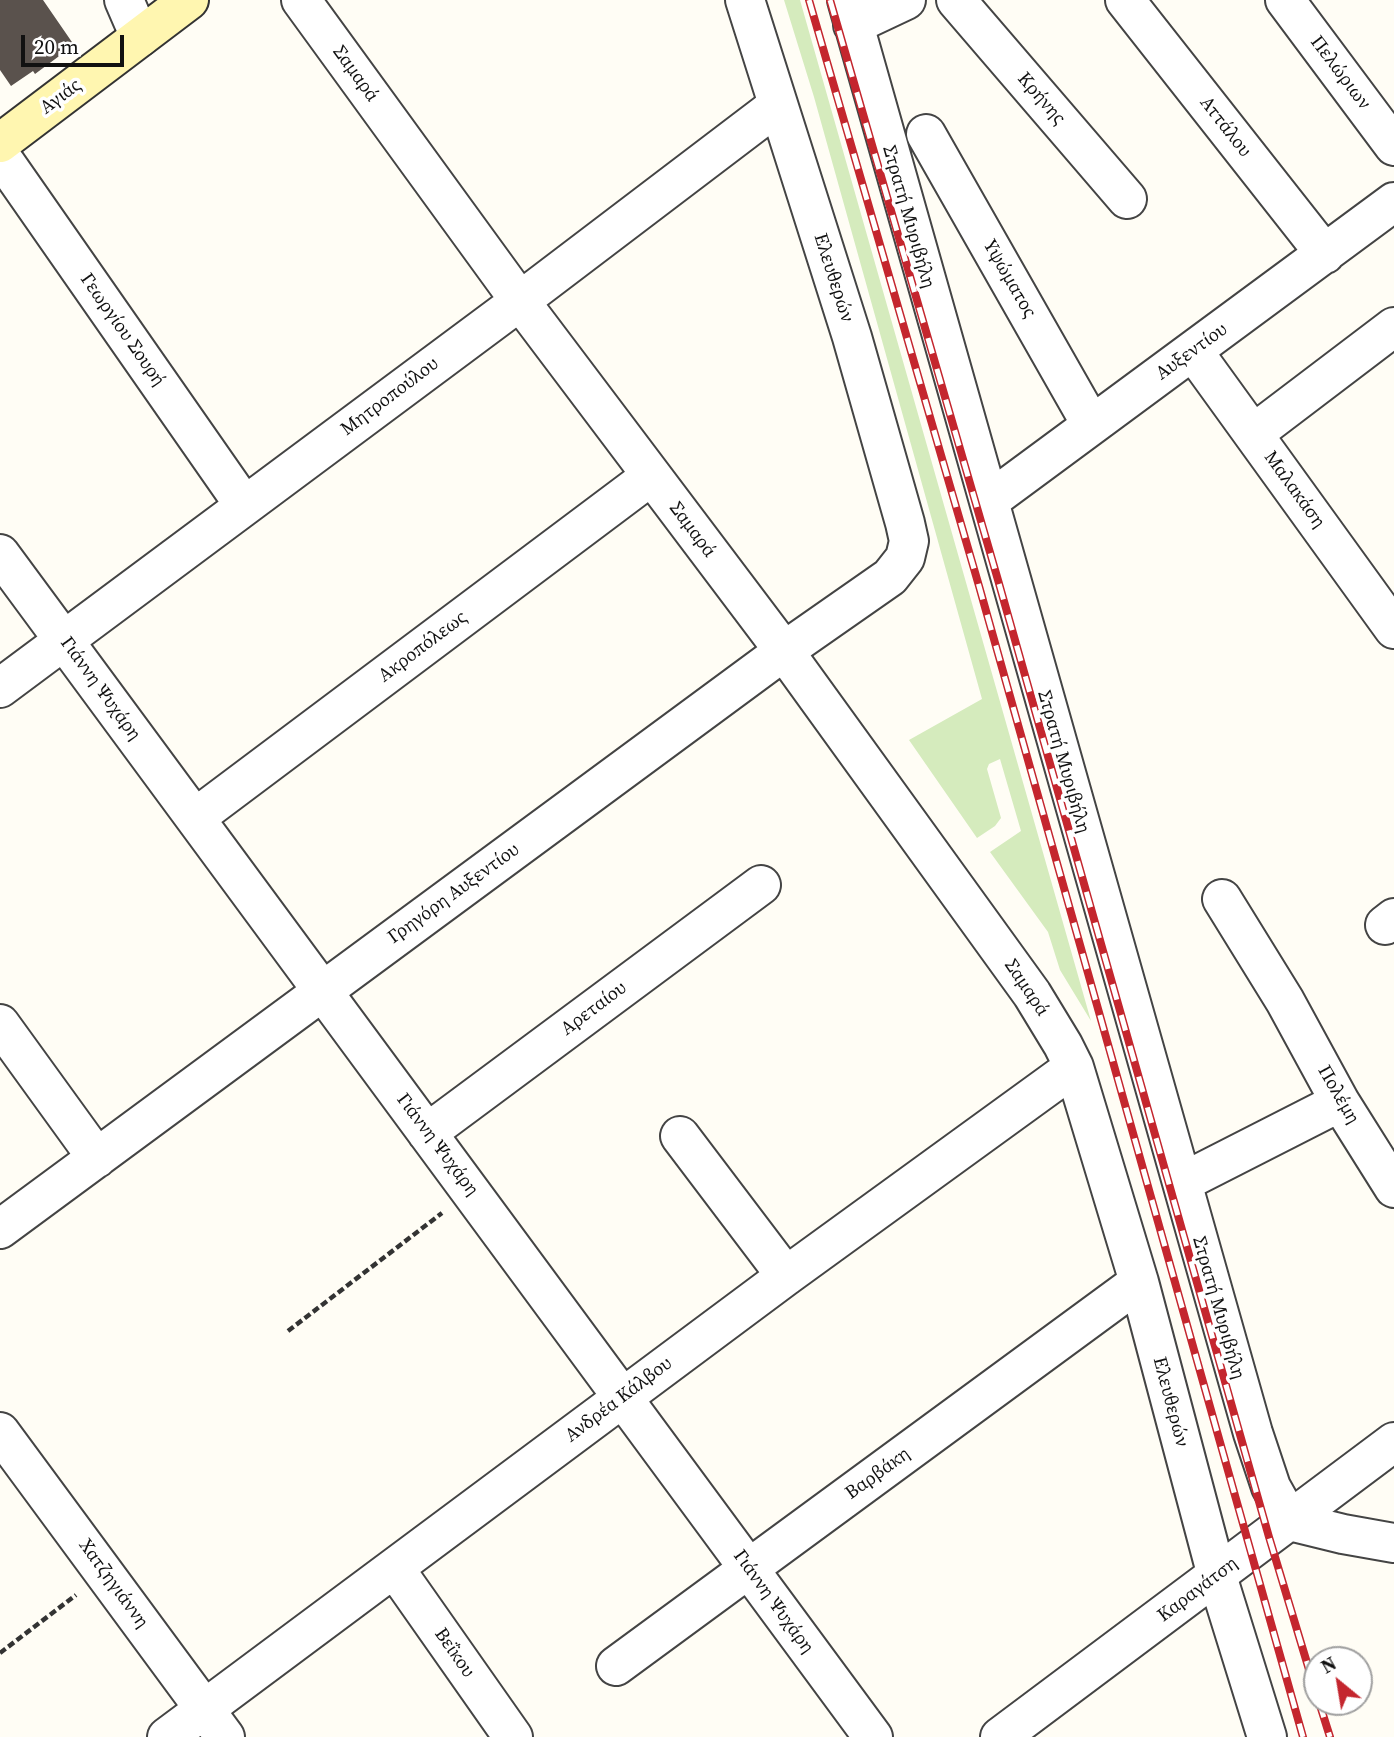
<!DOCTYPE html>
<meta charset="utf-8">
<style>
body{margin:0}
#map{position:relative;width:1394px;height:1737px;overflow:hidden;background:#fffdf5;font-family:"Source Serif 4",serif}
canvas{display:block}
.north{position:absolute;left:1303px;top:1646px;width:70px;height:70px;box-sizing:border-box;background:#fff;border:2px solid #a0a0a0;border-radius:50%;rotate:330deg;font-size:19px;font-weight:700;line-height:28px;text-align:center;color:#111}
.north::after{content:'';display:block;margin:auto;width:24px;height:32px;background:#c4262e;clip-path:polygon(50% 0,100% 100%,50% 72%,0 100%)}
.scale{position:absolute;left:21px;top:35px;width:103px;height:32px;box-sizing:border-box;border:4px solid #111;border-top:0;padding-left:9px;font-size:21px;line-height:24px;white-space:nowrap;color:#111;-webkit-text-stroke:5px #fff;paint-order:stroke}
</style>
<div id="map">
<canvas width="1394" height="1737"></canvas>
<div class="north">N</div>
<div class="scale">20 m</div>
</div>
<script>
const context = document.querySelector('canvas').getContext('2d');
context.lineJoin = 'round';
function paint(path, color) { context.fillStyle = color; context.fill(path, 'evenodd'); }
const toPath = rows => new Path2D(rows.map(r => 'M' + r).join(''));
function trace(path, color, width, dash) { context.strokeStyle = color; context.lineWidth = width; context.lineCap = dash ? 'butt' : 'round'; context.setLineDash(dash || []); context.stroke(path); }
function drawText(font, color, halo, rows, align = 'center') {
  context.font = font + ' "Source Serif 4",serif'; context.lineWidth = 7; context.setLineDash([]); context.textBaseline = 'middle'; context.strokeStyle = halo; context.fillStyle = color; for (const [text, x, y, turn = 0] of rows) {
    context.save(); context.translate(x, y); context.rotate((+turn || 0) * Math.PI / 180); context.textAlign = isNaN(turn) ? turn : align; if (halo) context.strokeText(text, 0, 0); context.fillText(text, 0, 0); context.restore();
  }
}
paint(toPath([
 [784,0,800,0,1091,1021,1060,970,1048,932,990,852,1021,831,1000,759,989,764,987,769,1001,818,995,826,977,838,909,740,982,699,814,97]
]), '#d5ebbd');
paint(toPath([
 [0,0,43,0,74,45,35,74,33,71,11,86,0,70]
]), '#5a524d');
const street = toPath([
 [124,0,140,37],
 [301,0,520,301,784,651,1032,994,1063,1045,1074,1067,1139,1282,1217,1576,1267,1737],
 [847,0,1253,1433,1271,1487,1290,1521],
 [956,0,1127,199],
 [1125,0,1325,254],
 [1285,0,1394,146],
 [853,25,906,0],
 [926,134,1091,424],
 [0,155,244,505],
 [1193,351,1394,629],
 [1253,434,1394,327],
 [989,501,1394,202],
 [0,554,873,1737],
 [0,688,520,301,778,105],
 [195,818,651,476],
 [1222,899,1285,1001,1340,1102,1394,1188],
 [1385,925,1394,918],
 [0,1024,97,1158],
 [427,1133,761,885],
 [680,1136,786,1276],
 [1183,1182,1340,1102],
 [0,1229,784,651,890,577,905,558,909,541,905,523,852,337,745,0],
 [0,1432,225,1737],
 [1290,1521,1343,1534,1394,1543],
 [395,1569,513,1737],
 [616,1666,1139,1282],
 [167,1737,786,1276,1074,1067],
 [1000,1737,1394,1442]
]);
const secondary = toPath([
 [0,143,189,0]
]);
trace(street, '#444', 42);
trace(secondary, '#333', 42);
trace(toPath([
 [288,1331,442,1213],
 [0,1653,76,1595]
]), '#333', 4.5, [7, 3.5]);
trace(street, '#fff', 38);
trace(secondary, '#fff6b0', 38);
const rail = toPath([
 [809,0,979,586,1303,1737],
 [830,0,998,580,1269,1537,1317,1696],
 [1319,1702,1330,1737]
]);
trace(rail, '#c4262e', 8);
trace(rail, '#fff', 5, [16]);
drawText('19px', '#111', '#fff', [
 ["Πελώριων",1340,73,53],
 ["Σαμαρά",355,74,54],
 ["Αγιάς",61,97,-37],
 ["Κρήνης",1041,99,49],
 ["Αττάλου",1225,127,52],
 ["Στρατή Μυριβήλη",908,217,74],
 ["Ελευθερών",833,278,72],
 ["Υψώματος",1009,279,60],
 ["Γεωργίου Σουρή",122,330,55],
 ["Αυξεντίου",1192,352,-36],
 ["Μητροπούλου",390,397,-37],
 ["Μαλακάση",1294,490,54],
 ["Σαμαρά",692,530,53],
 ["Ακροπόλεως",423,647,-37],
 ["Γιάννη Ψυχάρη",100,689,54],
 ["Στρατή Μυριβήλη",1063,762,74],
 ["Γρηγόρη Αυξεντίου",454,894,-36],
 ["Σαμαρά",1026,988,56],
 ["Αρεταίου",594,1009,-37],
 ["Πολέμη",1338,1095,60],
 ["Γιάννη Ψυχάρη",437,1145,53],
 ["Στρατή Μυριβήλη",1218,1308,74],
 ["Ανδρέα Κάλβου",619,1400,-37],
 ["Ελευθερών",1170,1402,75],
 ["Βαρβάκη",878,1474,-36],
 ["Χατζηγιάννη",113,1584,54],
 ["Καραγάτση",1198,1590,-37],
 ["Γιάννη Ψυχάρη",773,1602,54],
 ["Βεΐκου",454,1653,55]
]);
</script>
